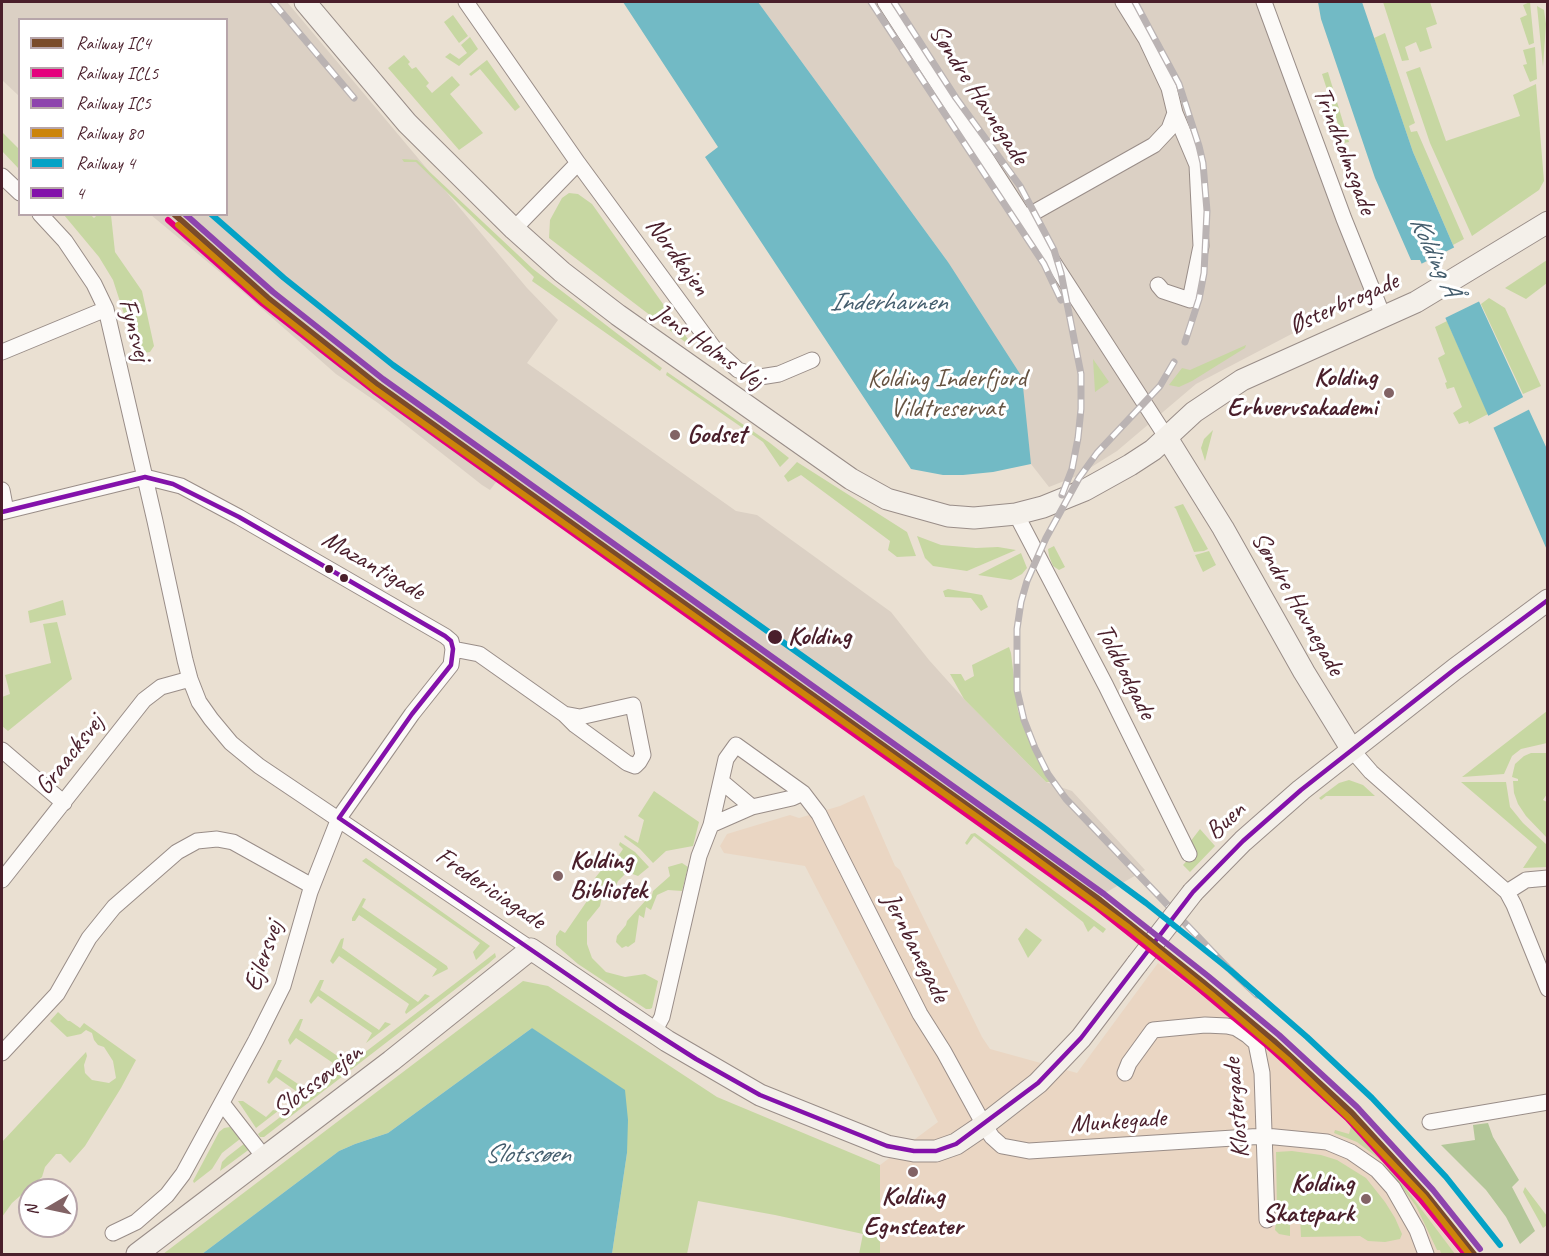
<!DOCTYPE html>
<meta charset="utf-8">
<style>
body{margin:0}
#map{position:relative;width:1549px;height:1256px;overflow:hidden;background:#eae0d2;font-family:Caveat,sans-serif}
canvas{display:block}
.frame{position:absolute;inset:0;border:3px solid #4a1f2b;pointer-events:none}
.legend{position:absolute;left:18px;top:18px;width:210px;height:198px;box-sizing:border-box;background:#fff;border:2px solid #b7a5aa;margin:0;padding:8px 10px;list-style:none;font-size:18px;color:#4a1f2b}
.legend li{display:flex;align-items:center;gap:12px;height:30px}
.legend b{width:30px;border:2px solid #b7a5aa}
.north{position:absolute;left:18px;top:1178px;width:60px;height:60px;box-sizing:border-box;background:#fff;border:2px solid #b7a5aa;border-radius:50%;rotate:261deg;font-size:16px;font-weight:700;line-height:24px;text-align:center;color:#4a1f2b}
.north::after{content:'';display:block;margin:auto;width:21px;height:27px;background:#826365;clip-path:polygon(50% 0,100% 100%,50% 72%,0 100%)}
</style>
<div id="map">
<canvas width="1549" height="1256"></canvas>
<div class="frame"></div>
<ul class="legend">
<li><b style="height:8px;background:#7a4b2a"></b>Railway IC4</li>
<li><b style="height:8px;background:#e5007d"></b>Railway ICL5</li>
<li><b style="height:8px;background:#8e44ad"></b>Railway IC5</li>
<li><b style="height:8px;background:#cc840b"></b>Railway 80</li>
<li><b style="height:8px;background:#04a2c6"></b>Railway 4</li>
<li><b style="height:8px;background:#8311aa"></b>4</li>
</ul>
<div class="north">N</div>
</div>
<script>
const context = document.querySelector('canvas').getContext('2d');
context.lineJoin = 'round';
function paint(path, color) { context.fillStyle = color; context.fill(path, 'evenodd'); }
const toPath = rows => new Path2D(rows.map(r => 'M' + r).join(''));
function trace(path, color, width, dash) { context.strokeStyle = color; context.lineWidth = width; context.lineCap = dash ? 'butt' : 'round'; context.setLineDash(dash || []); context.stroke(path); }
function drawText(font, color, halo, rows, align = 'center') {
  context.font = font + ' Caveat,sans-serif'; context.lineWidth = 6; context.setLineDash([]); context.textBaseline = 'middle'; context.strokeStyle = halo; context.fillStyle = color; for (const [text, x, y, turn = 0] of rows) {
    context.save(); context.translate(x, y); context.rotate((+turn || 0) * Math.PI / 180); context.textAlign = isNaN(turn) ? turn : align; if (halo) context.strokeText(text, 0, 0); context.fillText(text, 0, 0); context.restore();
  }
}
paint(toPath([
 [864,795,895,866,900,870,982,1037,990,1049,1077,1073,1158,963,1266,1043,1355,1125,1460,1254,880,1254,880,1165,938,1122,805,866,724,853,720,846,727,834,790,815,799,818,840,806]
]), '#ead6c3');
paint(toPath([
 [2,2,287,2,527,288,558,320,527,363,736,511,757,515,891,612,929,660,964,699,1046,782,1072,791,1145,870,1098,897,976,815,500,477,490,490,482,485,378,403,336,374,227,278,151,215,226,214,226,20,20,20,19,96,2,80],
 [758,2,1255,2,1335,206,1366,295,1196,384,1117,451,1077,476,1049,487,1031,464,948,262]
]), '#dbd0c4');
paint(toPath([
 [1383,2,1430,2,1437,24,1426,28,1432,48,1420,52,1416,42,1405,47,1409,60,1402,61],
 [1530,2,1534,43,1529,45,1520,18,1527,15,1523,5],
 [1537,6,1544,10,1546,24,1543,67],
 [453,15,468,36,459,43,444,22],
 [1385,33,1415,123,1409,126,1411,132,1417,131,1464,239,1453,245,1413,152,1374,38],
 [470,37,478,49,459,66,445,57,450,53,459,59,467,53,461,45],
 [1535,47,1537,79,1530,82,1523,65,1527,64,1523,50],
 [404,55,410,62,408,64,412,69,416,67,429,83,426,86,432,93,452,76,460,85,450,94,483,133,459,150,388,68],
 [487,60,520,107,515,111,480,69,471,76,469,74],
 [1420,67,1446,141,1520,116,1513,95,1536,84,1544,181,1539,190,1472,236,1430,143,1406,72],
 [1328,72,1349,142,1344,143,1322,74],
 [2,132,19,149,19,169,2,151],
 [402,159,417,160,533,269,662,368,660,371,532,281,534,277,416,162,404,162],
 [569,193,578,194,592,204,690,342,689,345,549,238,550,220,562,198],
 [64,215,91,215,94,218,97,215,111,215,115,252,142,291,154,346,150,352,137,354,113,280,99,257],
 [1547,260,1547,283,1526,299,1505,288],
 [1489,298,1505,308,1541,386,1523,394,1481,304],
 [1447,321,1488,414,1469,424,1468,421,1459,424,1453,413,1462,407,1454,387,1447,389,1445,383,1447,382,1438,358,1445,354,1435,327],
 [1246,345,1245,348,1192,381,1179,387,1169,385,1182,368,1190,370],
 [1093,359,1109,382,1095,392],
 [667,372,770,443,789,458,780,467,763,442,666,375],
 [1213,430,1205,461,1201,448,1204,439],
 [797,462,907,532,916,556,897,557,888,550,890,541,801,475,788,482,784,476],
 [1183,504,1208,549,1204,551,1194,552,1176,509,1174,507],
 [917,536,941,545,976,548,998,547,1016,550,967,571,933,566,925,558],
 [1054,546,1065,567,1059,570,1053,566,1049,556,1048,549],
 [1209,551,1216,565,1203,572,1195,555],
 [1021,553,1027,568,1022,574,1011,580,978,575],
 [948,589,982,595,988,607,981,611,971,598,945,597,943,591],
 [63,600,66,615,30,623,28,611],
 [57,622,72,679,8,731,2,726,2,697,10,694,5,675,51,663,43,624],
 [1009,647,1011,653,1018,711,1037,759,1051,782,1046,782,964,699,950,674,961,674,965,681,974,676,972,665],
 [1547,711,1547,743,1521,749,1512,756,1504,774,1462,777],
 [1531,753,1547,753,1547,794,1543,800,1547,802,1547,838,1526,816,1518,804,1514,793,1513,781,1518,781,1518,779,1512,777,1515,764,1524,756],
 [1349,780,1363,785,1375,796,1326,796,1321,800,1319,798,1339,783],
 [1461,782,1506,782,1510,807,1523,823,1547,845,1547,867,1523,868,1537,847],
 [654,791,699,822,693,846,666,851,653,863,640,849,624,837,625,835,638,843,644,820,638,816],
 [1200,829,1215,846,1190,872,1183,865,1193,854,1190,842],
 [975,833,1106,929,1103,933,1094,926,1088,932,1083,922,974,836,967,845,965,843,971,834],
 [620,842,635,852,649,867,638,876,627,872,618,881,613,892,604,892,600,881,595,878,603,868,608,871,623,849,619,845],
 [366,858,490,946,476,960,473,952,480,943,362,861],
 [682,863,688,867,682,891,668,890,657,895,651,910,646,907,644,918,639,915,635,942,628,947,626,946,622,948,616,942,617,936,626,925,627,921,647,899,647,897,652,895,653,891,670,876,668,867],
 [596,888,602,896,600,906,587,922,587,944,592,958,606,972,625,977,645,974,658,981,652,1008,650,1009,646,1009,578,964,556,945,556,936,560,930,565,933],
 [363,898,366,899,362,907,447,966,448,969,432,977,437,969,359,915,355,921,352,921,352,918],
 [1026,928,1042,940,1028,958,1018,939],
 [344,938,342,948,418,1002,425,994,430,996,406,1014,405,1012,409,1004,339,956,333,964,330,961,341,939],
 [495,953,496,957,488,964,264,1137,260,1137,258,1134],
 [320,980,324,980,320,990,379,1030,385,1022,391,1024,366,1043,372,1033,318,996,311,1004,309,1001],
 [523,981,548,986,717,1097,880,1165,880,1254,859,1254,863,1234,775,1215,698,1201,687,1254,612,1254,627,1153,532,1028,388,1133,355,1144,339,1151,202,1254,163,1254],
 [58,1012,68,1021,70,1021,80,1028,84,1023,136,1060,121,1088,85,1146,70,1163,61,1154,56,1154,45,1167,42,1177,12,1203,2,1217,2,1142,86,1052,87,1056,84,1065,85,1073,92,1080,109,1083,116,1078,113,1061,104,1047,98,1045,94,1040,92,1033,86,1030,81,1034,67,1037,50,1021],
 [300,1019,303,1019,299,1030,342,1059,350,1052,354,1053,327,1073,333,1063,296,1038,290,1045,288,1040],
 [278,1060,282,1060,277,1070,304,1088,311,1081,316,1081,290,1102,296,1091,276,1077,269,1084,267,1082],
 [238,1101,243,1101,266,1117,273,1110,278,1111,256,1128],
 [1352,1123,1386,1162,1455,1254,1441,1254,1440,1250,1437,1250,1416,1206,1382,1161,1357,1142,1334,1133,1335,1130,1349,1134],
 [230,1127,240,1139,222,1153,212,1169,194,1183,193,1181,219,1132,224,1128],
 [245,1143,251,1148,220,1171,222,1162,227,1157],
 [1292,1151,1321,1155,1337,1160,1366,1178,1385,1202,1395,1218,1402,1234,1400,1239,1385,1242,1368,1241,1360,1236,1301,1237,1300,1217,1290,1218,1290,1236,1279,1234,1275,1230,1277,1213,1276,1152],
 [1525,1187,1547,1216,1547,1225,1543,1228,1523,1192]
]), '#c7d7a2');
paint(toPath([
 [1488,1123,1493,1137,1519,1180,1512,1187,1535,1231,1520,1244,1506,1217,1486,1190,1441,1145,1475,1140,1473,1125]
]), '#b4c799');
paint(toPath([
 [623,2,758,2,948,262,1022,377,1031,464,993,472,963,475,943,475,911,469,705,157,718,147],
 [1318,2,1362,2,1413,152,1453,245,1547,449,1547,550,1420,260,1411,260,1375,178,1321,19],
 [532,1028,625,1090,628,1120,627,1153,612,1254,202,1254,339,1151,355,1144,388,1133]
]), '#72bac5');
paint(toPath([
 [1457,246,1482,300,1443,319,1419,265],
 [1527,395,1532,408,1491,429,1486,417]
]), '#eae0d2');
const street = toPath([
 [466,2,578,163,713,347,738,370,760,377,779,374,812,360],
 [885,2,1167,438],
 [1123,2,1146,39,1169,88,1175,113,1197,165,1201,246,1190,300,1163,291,1158,285],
 [1264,2,1344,219,1383,316],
 [2,176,20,193],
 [40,214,65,241,94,284,106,309,155,521,185,660,190,679,199,702,211,719,231,743,259,766,531,949],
 [1026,217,1154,145,1169,129,1175,113],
 [514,229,578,163],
 [2,352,106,309],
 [2,490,6,511],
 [2,512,145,477,181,486,239,517,445,636,451,641,453,649,451,665,412,714,339,818,310,892,283,986,256,1040,183,1174,167,1195,136,1222,113,1233],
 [1016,514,1106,686,1189,854],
 [453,649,479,654,564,714,575,725,627,763,635,766,639,762,643,755,633,705,580,717,564,714],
 [2,750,64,803],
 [1352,750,1371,772,1507,892,1514,905,1548,989],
 [721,781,752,807],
 [711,825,752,807,792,798,803,793],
 [2,880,144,700,161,687,190,679],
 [1507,892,1526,880,1548,878],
 [654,1032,662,1017,699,856,711,825,726,759,736,745,803,793,819,814,920,1014,944,1052,984,1125,992,1137,1002,1146,1029,1151,1265,1136,1327,1142,1351,1152,1377,1170,1393,1188,1417,1230,1426,1254],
 [2,1053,57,994,89,938,114,907,177,852,197,841,217,839,233,842,312,886],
 [1125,1073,1129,1063,1153,1030,1205,1025,1227,1026,1236,1028,1247,1035,1256,1043,1262,1073,1267,1220],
 [222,1103,264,1157],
 [1430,1122,1548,1102]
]);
const secondary = toPath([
 [305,2,407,123,514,229,562,272,618,315,851,479,887,499,948,516,974,518,1016,514,1043,507,1085,490,1130,465,1153,450,1194,412,1242,380,1416,302,1548,222],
 [1167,438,1223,528,1304,672,1352,750],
 [1193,892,1243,841,1301,790,1455,669,1548,600],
 [137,1254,391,1061,531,949,667,1041,760,1095,887,1146,914,1151,936,1151,956,1144,984,1125,1038,1083,1081,1038,1137,964]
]);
trace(street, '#998d88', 17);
trace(secondary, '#998d88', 23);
trace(street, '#fcfaf8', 15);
trace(secondary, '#f4f0ea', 21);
const rail = toPath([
 [273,2,354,98],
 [871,2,1044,264,1061,300],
 [894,2,956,98,1020,186,1054,250,1061,273,1081,374,1081,409,1078,438,1072,469,1062,495],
 [1135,2,1179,84,1199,146,1203,163,1207,211,1204,273,1199,299,1185,342],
 [1174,362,1160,386,1097,453,1079,478,1046,538,1027,581,1021,602,1017,629,1017,690,1024,720,1035,748,1048,774,1066,799,1228,968,1257,995]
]);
trace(rail, '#bab3b3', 7);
trace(rail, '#fff', 4.5, [14]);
const secondaryBridge = toPath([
 [1137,964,1193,892]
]);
trace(secondaryBridge, '#998d88', 23, []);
trace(secondaryBridge, '#f4f0ea', 21);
trace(toPath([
 [2,512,145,477,173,484,239,517,445,636,451,641,453,649,451,665,412,714,339,818,619,1010,696,1059,760,1095,887,1146,914,1151,936,1151,956,1144,1038,1083,1081,1038,1193,892,1243,841,1301,790,1455,669,1548,600]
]), '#8311aa', 4.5);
trace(toPath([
 [174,214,268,298,378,385,1100,900,1203,982,1274,1041,1352,1113,1427,1195,1474,1254]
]), '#7a4b2a', 6);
trace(toPath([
 [168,220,263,304,374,391,1095,906,1198,988,1269,1047,1347,1118,1421,1200,1465,1254]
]), '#e5007d', 6);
trace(toPath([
 [185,214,273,292,383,379,1104,894,1208,976,1279,1035,1357,1107,1433,1190,1480,1249]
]), '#8e44ad', 6);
trace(toPath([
 [178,225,265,302,375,389,1025,851,1128,927,1211,994,1287,1059,1350,1119,1424,1197,1469,1254]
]), '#cc840b', 6);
trace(toPath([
 [211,214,284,278,393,365,1043,827,1146,903,1230,970,1307,1037,1372,1098,1446,1177,1500,1245]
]), '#04a2c6', 6);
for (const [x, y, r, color] of [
 [1389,393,6,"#826365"],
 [675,435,6,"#826365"],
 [329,569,5,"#4a1f2b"],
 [344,578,5,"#4a1f2b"],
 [775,637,8,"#4a1f2b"],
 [558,876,6,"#826365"],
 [913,1172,6,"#826365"],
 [1366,1199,6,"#826365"]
]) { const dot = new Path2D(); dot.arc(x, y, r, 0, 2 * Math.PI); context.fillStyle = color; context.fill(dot); trace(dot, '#fff', 2); }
drawText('26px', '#4a1f2b', '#fff', [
 ["Søndre Havnegade",978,95,57],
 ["Trindholmsgade",1344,151,69],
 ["Nordkajen",677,257,54],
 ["Østerbrogade",1344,304,-24],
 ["Fynsvej",134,330,75],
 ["Jens Holms Vej",708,347,35],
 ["Mazantigade",373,566,30],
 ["Søndre Havnegade",1297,604,60],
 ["Toldbodgade",1125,672,63],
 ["Graacksvej",70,755,-52],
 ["Buen",1226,821,-43],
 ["Fredericiagade",490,889,34],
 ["Jernbanegade",915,948,63],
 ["Ejlersvej",264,956,-71],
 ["Slotssøvejen",318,1081,-37],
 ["Klostergade",1237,1108,-95],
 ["Munkegade",1118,1122,-4]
]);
drawText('bold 26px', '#4a1f2b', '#fff', [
 ["Kolding",1377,378],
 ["Erhvervsakademi",1377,408],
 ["Godset",687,435,"left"],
 ["Kolding",570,861,"left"],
 ["Bibliotek",570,891,"left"],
 ["Kolding",1354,1184],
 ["Skatepark",1354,1214],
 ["Kolding",913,1197,"center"],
 ["Egnsteater",913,1227,"center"]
], 'right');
drawText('26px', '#675443', '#fff', [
 ["Kolding Inderfjord",947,379],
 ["Vildtreservat",947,409]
]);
drawText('bold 26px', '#4a1f2b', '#fff', [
 ["Kolding",788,637]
], 'left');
drawText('italic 27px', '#455e6e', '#fff', [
 ["Kolding Å",1434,256,65],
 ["Inderhavnen",888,303],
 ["Slotssøen",527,1155]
]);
</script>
